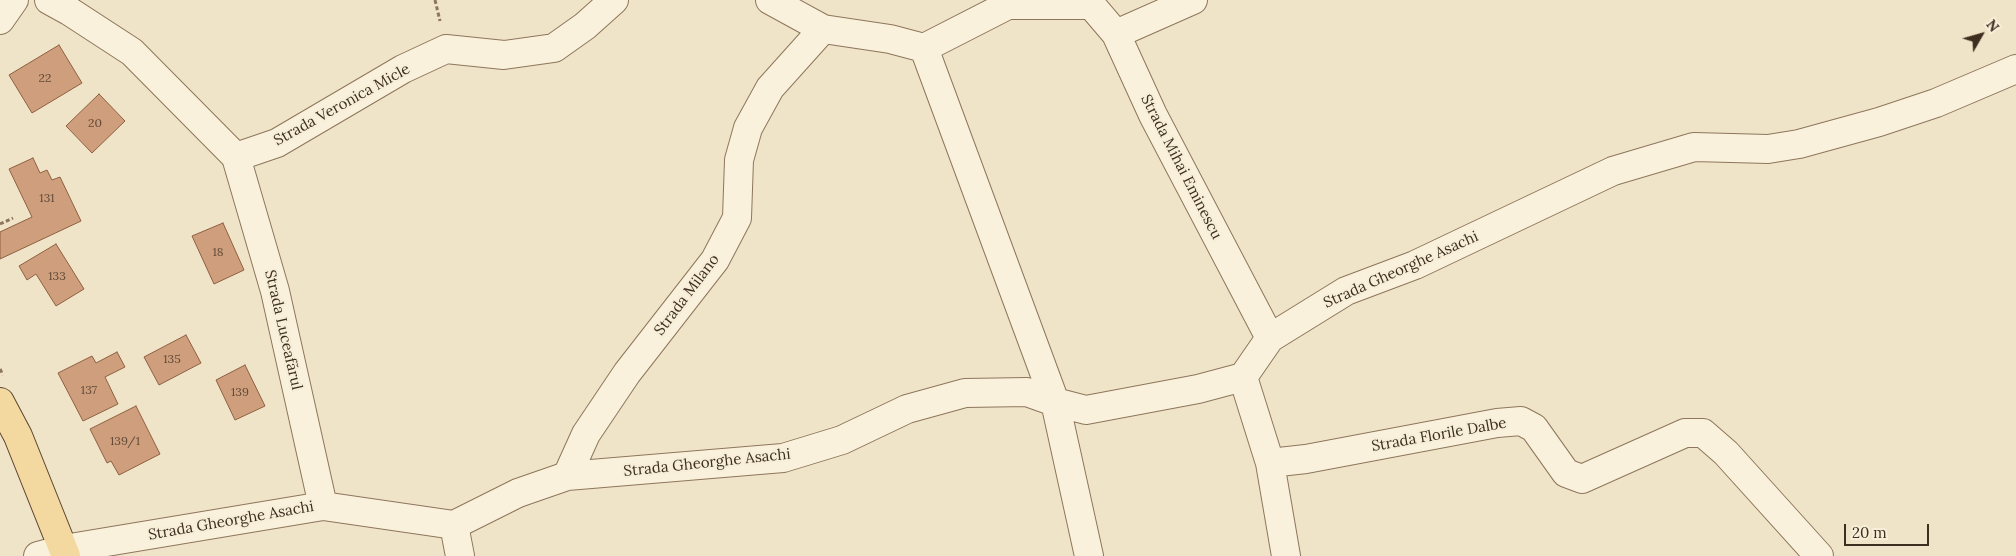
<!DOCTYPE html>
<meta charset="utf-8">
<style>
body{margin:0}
#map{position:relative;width:2016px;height:556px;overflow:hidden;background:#f0e4c8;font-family:Lora,serif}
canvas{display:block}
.north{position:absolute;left:1956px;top:10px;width:50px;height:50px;-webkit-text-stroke:4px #f7eed8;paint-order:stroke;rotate:52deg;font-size:14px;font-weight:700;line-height:20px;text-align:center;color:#3d2e20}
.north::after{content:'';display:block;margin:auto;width:18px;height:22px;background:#3d2e20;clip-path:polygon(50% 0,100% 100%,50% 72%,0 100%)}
.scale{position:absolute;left:1844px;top:524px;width:85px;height:22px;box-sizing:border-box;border:2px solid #3d2e20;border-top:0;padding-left:6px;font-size:15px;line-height:18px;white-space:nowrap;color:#3d2e20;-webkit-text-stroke:4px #f7eed8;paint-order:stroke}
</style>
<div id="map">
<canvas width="2016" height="556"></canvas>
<div class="north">N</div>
<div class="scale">20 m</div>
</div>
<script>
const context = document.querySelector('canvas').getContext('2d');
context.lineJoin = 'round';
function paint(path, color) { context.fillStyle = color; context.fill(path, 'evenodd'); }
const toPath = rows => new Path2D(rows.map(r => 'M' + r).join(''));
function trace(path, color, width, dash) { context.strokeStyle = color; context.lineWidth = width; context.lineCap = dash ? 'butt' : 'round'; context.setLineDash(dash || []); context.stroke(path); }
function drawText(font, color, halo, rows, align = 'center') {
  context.font = font + ' Lora,serif'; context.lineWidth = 4.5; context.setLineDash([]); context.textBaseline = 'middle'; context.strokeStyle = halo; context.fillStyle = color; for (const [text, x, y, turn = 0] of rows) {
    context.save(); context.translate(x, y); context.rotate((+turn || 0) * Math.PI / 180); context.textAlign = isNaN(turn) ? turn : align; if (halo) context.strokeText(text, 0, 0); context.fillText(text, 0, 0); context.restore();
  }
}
const building = toPath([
 [59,45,82,83,32,113,9,75,59,45],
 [99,94,125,121,92,153,66,126,99,94],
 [33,158,40,173,47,170,52,180,60,177,81,221,0,259,0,232,32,217,9,169,33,158],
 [223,223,244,270,214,284,192,236,223,223],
 [56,244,84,289,56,306,36,274,27,280,19,266,56,244],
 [186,335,201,363,159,385,144,357,186,335],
 [117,352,125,367,105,377,118,404,83,421,58,373,92,356,96,363,117,352],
 [245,365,265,406,235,420,216,380,245,365],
 [136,406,160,454,119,475,111,461,107,463,90,429,136,406]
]);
paint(building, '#cf9f7d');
trace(building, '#8d5f41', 1);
const minor = toPath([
 [49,0,69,11,132,52,236,157,277,143,403,69,446,49,504,55,554,48,585,26,614,0],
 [770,0,823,29,890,39,924,48,1008,5,1091,5],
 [1087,0,1116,34,1153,115,1270,338],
 [0,20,14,0],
 [1116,34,1193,0],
 [924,48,1055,402,1089,556],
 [236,157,275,291,323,506],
 [1243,377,1270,463,1286,556],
 [1270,463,1306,459,1497,423,1521,421,1534,428,1566,473,1582,479,1685,433,1703,433,1726,453,1819,556],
 [567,476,586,434,627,373,715,260,737,218,739,160,748,128,770,88,823,29],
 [454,525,460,556],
 [38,556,64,549,323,506,454,525,518,493,567,476,783,458,842,440,907,409,965,393,1027,392,1055,402,1086,410,1198,389,1243,377,1270,338,1346,291,1415,265,1613,171,1694,147,1768,149,1799,144,1879,122,1936,103,2016,69]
]);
const major = toPath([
 [0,402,18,436,66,556]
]);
trace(minor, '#8d765c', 30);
trace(major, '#5b4430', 30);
trace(toPath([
 [435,0,440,21],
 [0,224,13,218],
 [0,369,3,375]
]), '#8d765c', 3, [4, 2.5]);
trace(minor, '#faf1dc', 28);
trace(major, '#f3d9a0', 28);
drawText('12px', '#624a37', null, [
 ["22",45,79],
 ["20",95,124],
 ["131",47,199],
 ["18",218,253],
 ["133",57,277],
 ["135",172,360],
 ["137",89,391],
 ["139",240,393],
 ["139/1",125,442]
]);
drawText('15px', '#3d2e20', '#f7eed8', [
 ["Strada Veronica Micle",342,105,-29],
 ["Strada Mihai Eminescu",1181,167,63],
 ["Strada Gheorghe Asachi",1401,270,-24],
 ["Strada Milano",687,295,-53],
 ["Strada Luceafărul",283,330,77],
 ["Strada Florile Dalbe",1439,435,-10],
 ["Strada Gheorghe Asachi",707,463,-6],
 ["Strada Gheorghe Asachi",231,521,-10]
]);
</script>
